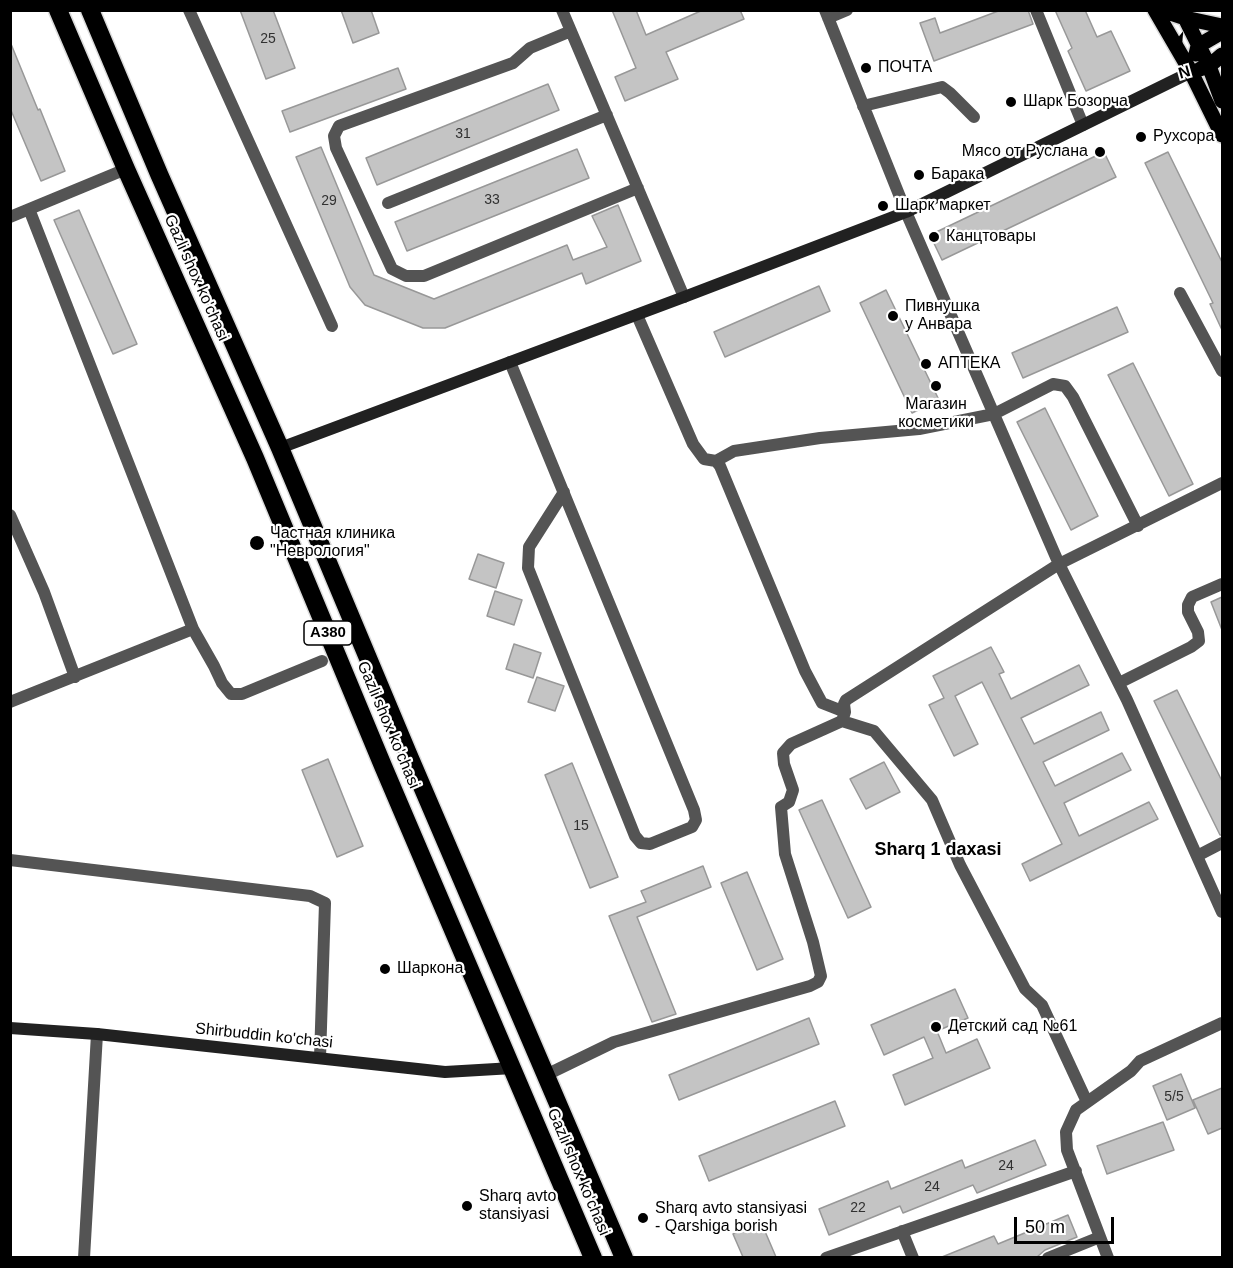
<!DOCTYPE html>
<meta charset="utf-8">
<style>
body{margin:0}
#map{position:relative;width:1233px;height:1268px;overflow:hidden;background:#fff;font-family:Arial,sans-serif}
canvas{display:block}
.frame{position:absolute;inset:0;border:12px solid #000;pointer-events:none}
.north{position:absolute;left:1149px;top:24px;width:60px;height:60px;-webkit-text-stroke:4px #fff;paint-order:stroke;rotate:164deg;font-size:16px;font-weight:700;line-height:24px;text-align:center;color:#000}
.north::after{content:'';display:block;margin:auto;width:21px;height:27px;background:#000;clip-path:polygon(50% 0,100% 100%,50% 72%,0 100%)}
.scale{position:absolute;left:1014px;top:1217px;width:100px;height:27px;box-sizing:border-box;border:3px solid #000;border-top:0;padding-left:8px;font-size:18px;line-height:21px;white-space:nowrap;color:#000;-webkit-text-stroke:4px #fff;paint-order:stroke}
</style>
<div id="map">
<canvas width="1233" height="1268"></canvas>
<div class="frame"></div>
<div class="north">N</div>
<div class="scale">50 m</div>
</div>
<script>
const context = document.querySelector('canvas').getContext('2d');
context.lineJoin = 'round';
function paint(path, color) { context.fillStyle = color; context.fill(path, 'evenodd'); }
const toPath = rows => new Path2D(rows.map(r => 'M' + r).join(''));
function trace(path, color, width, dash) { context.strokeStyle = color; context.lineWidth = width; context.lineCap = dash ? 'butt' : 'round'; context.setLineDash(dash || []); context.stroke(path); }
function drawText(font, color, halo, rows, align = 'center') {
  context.font = font + ' Arial,sans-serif'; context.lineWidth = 4.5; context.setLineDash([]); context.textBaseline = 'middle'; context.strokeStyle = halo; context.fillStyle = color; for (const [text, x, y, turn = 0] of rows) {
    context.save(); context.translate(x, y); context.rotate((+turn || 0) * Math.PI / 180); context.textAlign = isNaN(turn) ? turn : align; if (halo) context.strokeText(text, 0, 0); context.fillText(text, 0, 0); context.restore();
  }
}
const building = toPath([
 [240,10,273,10,295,68,266,79,240,10],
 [341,10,371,10,379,33,353,43,341,10],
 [612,10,636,10,646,35,703,10,740,10,744,19,666,52,678,79,625,101,615,77,636,68,612,10],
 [1001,10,1028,10,1033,24,934,61,920,23,935,18,940,33,1001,10],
 [1055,10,1085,10,1097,37,1111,31,1130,71,1086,91,1068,51,1072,48,1055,10],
 [11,44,38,110,40,109,65,171,41,181,10,108,11,44],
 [398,68,406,89,290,132,282,111,398,68],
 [548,84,559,110,377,185,366,158,548,84],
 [321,147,374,275,434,299,567,245,573,260,607,247,592,216,618,205,641,261,586,284,582,273,445,328,423,328,365,305,350,287,296,157,321,147],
 [577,149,589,178,407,251,395,222,577,149],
 [1104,152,1116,177,942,260,930,235,1104,152],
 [1168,152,1222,262,1222,330,1210,304,1213,303,1145,163,1168,152],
 [79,210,137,344,113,354,54,220,79,210],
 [819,286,830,311,725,357,714,332,819,286],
 [886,290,939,400,912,413,860,303,886,290],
 [1117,307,1128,332,1023,378,1012,353,1117,307],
 [1133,363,1193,484,1169,496,1108,375,1133,363],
 [1045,408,1098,516,1071,530,1017,422,1045,408],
 [478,554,504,563,496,588,469,579,478,554],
 [495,591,522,600,514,625,487,616,495,591],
 [1222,597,1222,630,1211,602,1222,597],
 [514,644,541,653,533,678,506,669,514,644],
 [991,647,1004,672,999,674,1011,699,1079,665,1089,685,1021,718,1034,744,1101,712,1109,730,1043,762,1055,786,1122,753,1131,770,1064,803,1079,836,1149,802,1158,819,1030,881,1022,864,1062,844,982,682,955,696,978,744,954,756,929,705,944,698,933,676,991,647],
 [537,677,564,686,555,711,528,702,537,677],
 [1177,690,1222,781,1222,835,1220,835,1154,701,1177,690],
 [328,759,363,846,337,857,302,770,328,759],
 [884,762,900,792,866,809,850,779,884,762],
 [572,763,618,877,590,888,545,775,572,763],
 [822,800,871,907,848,918,799,810,822,800],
 [703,866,711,887,637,917,676,1014,652,1022,609,916,646,902,641,891,703,866],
 [747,872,783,959,757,970,721,883,747,872],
 [955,989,968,1018,937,1031,946,1053,977,1039,990,1068,905,1105,893,1075,933,1058,924,1037,884,1055,871,1025,955,989],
 [809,1018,819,1044,679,1100,669,1075,809,1018],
 [1181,1074,1195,1108,1167,1120,1153,1086,1181,1074],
 [1222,1088,1222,1128,1208,1134,1193,1100,1222,1088],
 [835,1101,845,1126,709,1181,699,1156,835,1101],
 [1163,1122,1174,1150,1107,1174,1097,1146,1163,1122],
 [1035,1140,1046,1165,977,1193,973,1185,903,1213,900,1206,829,1235,819,1209,888,1181,891,1189,962,1160,965,1168,1035,1140],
 [1068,1215,1077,1237,1045,1250,1037,1257,942,1257,994,1236,998,1244,1068,1215],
 [761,1222,776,1257,743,1257,733,1234,761,1222]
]);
paint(building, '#c4c4c4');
trace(building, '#989898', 1.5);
const primary = toPath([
 [1155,10,1191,72,1222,135],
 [1161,10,1185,18,1222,26],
 [1181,10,1209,66,1222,101],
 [1196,54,1198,46,1222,32],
 [1200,69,1209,66,1222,55]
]);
const highway = toPath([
 [58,10,126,169,255,458,383,766,593,1258],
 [90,10,159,174,280,448,409,756,624,1258]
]);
trace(primary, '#dbdbdb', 18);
trace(highway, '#dbdbdb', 21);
trace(toPath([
 [189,10,332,326],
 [562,10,684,297],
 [825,10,906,212,1059,564,1127,700,1222,912],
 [1036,10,1083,125],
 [828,18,847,10],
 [571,31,530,48,513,63,339,126,334,136,336,148,392,269,406,276,424,276,638,188],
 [863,106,942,87,950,93,974,117],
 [388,203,607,115],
 [29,209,193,629,214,666,222,683,231,694,242,694,322,661],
 [10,217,126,169],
 [1180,293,1222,371],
 [637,315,693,444,704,459,716,461,720,466,805,671,822,703,845,712],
 [510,362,694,810,696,820,692,827,650,844,641,843,635,836,528,568,529,547,564,492],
 [716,461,734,451,820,438,919,429,994,414,1053,384,1065,386,1073,397,1138,526],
 [10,515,44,592,75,677],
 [1119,683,1191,647,1199,641,1198,632,1188,612,1188,605,1192,597,1222,584],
 [10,702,193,629],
 [842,721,874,731,932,800,960,865,1025,989,1042,1005,1087,1102],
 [1197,856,1222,843],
 [10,860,310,896,325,903,320,1058],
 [546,1075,614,1042,810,986,818,982,821,976,813,942,785,854,781,807,789,802,793,790,784,764,783,753,791,744,842,721,845,712,844,704,846,700,1059,564,1222,483],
 [902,1231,913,1258],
 [84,1258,97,1034],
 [826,1258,1076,1171],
 [1048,1258,1100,1237],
 [1108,1258,1067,1150,1066,1132,1076,1110,1131,1071,1140,1061,1222,1023]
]), '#545454', 12);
trace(toPath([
 [280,448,684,297,906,212,1191,72],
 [10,1028,97,1034,445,1072,513,1068]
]), '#212121', 12);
trace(primary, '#000', 15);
trace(highway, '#000', 18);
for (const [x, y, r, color] of [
 [866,68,6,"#000"],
 [1011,102,6,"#000"],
 [1141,137,6,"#000"],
 [1100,152,6,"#000"],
 [919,175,6,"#000"],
 [883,206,6,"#000"],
 [934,237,6,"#000"],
 [893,316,6,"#000"],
 [926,364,6,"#000"],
 [936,386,6,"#000"],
 [257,543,8,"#000"],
 [385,969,6,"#000"],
 [936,1027,6,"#000"],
 [467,1206,6,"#000"],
 [643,1218,6,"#000"]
]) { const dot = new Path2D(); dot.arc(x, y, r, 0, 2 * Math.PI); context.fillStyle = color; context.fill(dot); trace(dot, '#fff', 2); }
drawText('14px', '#313131', null, [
 ["25",268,39],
 ["31",463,134],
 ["33",492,200],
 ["29",329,201],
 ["15",581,826],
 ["5/5",1174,1097],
 ["24",1006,1166],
 ["24",932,1187],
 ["22",858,1208]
]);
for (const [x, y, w] of [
 [328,633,48]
]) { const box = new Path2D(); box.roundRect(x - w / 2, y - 12, w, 24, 4.5); context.fillStyle = '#fff'; context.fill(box); trace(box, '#000', 1.5); }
drawText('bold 15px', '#000', null, [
 ["A380",328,633]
]);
drawText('16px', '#000', '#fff', [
 ["ПОЧТА",878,68],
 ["Шарк Бозорча",1023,102],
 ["Рухсора",1153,137],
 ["Мясо от Руслана",1088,152,"right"],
 ["Барака",931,175],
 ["Шарк маркет",895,206],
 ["Канцтовары",946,237],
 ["Пивнушка",905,307],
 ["у Анвара",905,325],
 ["АПТЕКА",938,364],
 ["Магазин",936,405,"center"],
 ["косметики",936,423,"center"],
 ["Частная клиника",270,534],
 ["\"Неврология\"",270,552],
 ["Шаркона",397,969],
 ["Детский сад №61",948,1027],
 ["Sharq avto",479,1197],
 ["stansiyasi",479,1215],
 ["Sharq avto stansiyasi",655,1209],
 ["- Qarshiga borish",655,1227]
], 'left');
drawText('16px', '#000', '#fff', [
 ["Gazli shox ko'chasi",196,278,66],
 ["Gazli shox ko'chasi",388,725,67],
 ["Shirbuddin ko'chasi",264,1036,6],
 ["Gazli shox ko'chasi",578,1172,67]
]);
drawText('bold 18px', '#000', '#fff', [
 ["Sharq 1 daxasi",938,850]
]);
</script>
